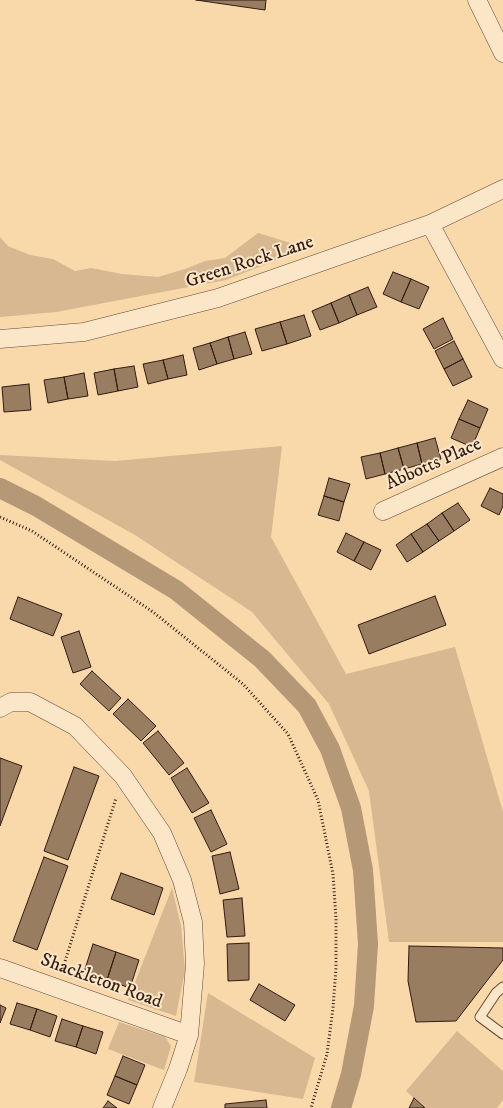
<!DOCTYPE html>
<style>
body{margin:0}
canvas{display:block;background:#f9d8aa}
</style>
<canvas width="503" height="1108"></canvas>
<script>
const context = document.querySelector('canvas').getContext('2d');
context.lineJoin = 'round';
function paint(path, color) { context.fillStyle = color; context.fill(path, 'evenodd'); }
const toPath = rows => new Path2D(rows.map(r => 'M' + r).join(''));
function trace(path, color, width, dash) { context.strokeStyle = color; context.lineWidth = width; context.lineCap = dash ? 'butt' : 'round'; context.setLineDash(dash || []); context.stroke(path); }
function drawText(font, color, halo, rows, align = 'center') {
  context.font = font + ' "IM FELL DW Pica",serif'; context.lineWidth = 4; context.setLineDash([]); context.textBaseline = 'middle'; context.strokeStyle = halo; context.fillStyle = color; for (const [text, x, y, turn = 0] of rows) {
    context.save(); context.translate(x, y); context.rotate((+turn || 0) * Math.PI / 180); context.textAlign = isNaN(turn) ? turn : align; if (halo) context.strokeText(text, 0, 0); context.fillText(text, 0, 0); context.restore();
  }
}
paint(toPath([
 [258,233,307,248,226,280,56,312,0,317,0,237,8,246,30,255,53,259,75,271,91,268,122,274,158,277,185,269,205,261,225,258],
 [282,446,271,537,346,674,455,647,503,812,503,942,389,942,369,791,329,704,252,612,135,535,0,460,0,455,115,461],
 [172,888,181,926,185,970,176,1016,128,1000],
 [208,993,315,1058,303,1099,194,1082],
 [119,1022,165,1037,171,1046,164,1070,108,1049],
 [457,1031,503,1071,503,1100,497,1108,425,1108,406,1091]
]), '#d7b890');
trace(toPath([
 [0,488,36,506,176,590,262,659,307,706,330,749,351,808,363,870,368,944,364,1006,351,1074,341,1108]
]), '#b59876', 20);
const building = toPath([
 [196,0,266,0,265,10,196,0],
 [393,272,411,279,401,302,383,294,393,272],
 [411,279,429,287,419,309,401,302,411,279],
 [368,287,377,307,357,315,349,295,368,287],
 [349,295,357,315,339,323,331,303,349,295],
 [331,303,339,323,320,330,312,311,331,303],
 [304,315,311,336,287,344,280,322,304,315],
 [443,318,453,339,434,349,423,329,443,318],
 [280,322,287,344,262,351,255,329,280,322],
 [245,332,252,354,234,359,228,337,245,332],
 [228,337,234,359,217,364,210,343,228,337],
 [454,341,463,359,444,369,435,351,454,341],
 [210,343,217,364,199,370,193,348,210,343],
 [183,355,187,375,168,379,163,360,183,355],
 [463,359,472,377,453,386,444,369,463,359],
 [163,360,168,379,148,384,143,364,163,360],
 [134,366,138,387,118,391,114,369,134,366],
 [114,369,118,391,98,395,94,373,114,369],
 [84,373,88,396,68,399,64,377,84,373],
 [64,377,68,399,48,403,44,380,64,377],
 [29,384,31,410,4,412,2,387,29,384],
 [468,400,488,409,480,428,459,419,468,400],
 [459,419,480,428,472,447,451,438,459,419],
 [435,438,441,459,422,464,417,443,435,438],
 [417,443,422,464,404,469,398,448,417,443],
 [398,448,404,469,385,474,380,453,398,448],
 [380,453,385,474,366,479,361,457,380,453],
 [329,478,350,484,344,502,324,496,329,478],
 [490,488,503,494,503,506,499,515,481,506,490,488],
 [324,496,344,502,339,521,318,515,324,496],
 [458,503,470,520,454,531,442,513,458,503],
 [442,513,454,531,439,541,427,524,442,513],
 [427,524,439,541,423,552,411,534,427,524],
 [346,533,364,542,354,561,337,552,346,533],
 [411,534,423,552,407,562,396,545,411,534],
 [364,542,381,550,371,570,354,561,364,542],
 [435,596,446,625,369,654,358,625,435,596],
 [18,597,62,614,53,636,10,619,18,597],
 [79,631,91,667,73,673,61,637,79,631],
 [92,671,121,698,109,711,80,684,92,671],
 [128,699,156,726,141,741,113,714,128,699],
 [158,731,184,763,169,775,143,743,158,731],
 [0,758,22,766,0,826,0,758],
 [74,767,99,776,68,860,44,851,74,767],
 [187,768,209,803,192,813,171,778,187,768],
 [211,810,227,844,211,852,194,818,211,810],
 [230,852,239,889,220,894,212,856,230,852],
 [44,857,68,866,37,950,13,941,44,857],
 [121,873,163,888,154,915,111,899,121,873],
 [242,898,245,936,227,937,223,900,242,898],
 [249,943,249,980,228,981,227,944,249,943],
 [93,944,116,952,107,980,84,972,93,944],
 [409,946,503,948,503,960,456,1021,416,1022,408,981,409,946],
 [116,952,139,960,130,988,107,980,116,952],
 [259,984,295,1005,285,1021,250,1000,259,984],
 [17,1003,37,1009,30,1030,10,1024,17,1003],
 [0,1005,6,1008,0,1023,0,1005],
 [37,1009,57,1016,50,1037,30,1030,37,1009],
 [62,1019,83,1026,76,1047,55,1041,62,1019],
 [83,1026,103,1032,96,1054,76,1047,83,1026],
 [123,1056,145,1065,137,1085,115,1076,123,1056],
 [115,1076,137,1085,129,1104,107,1095,115,1076],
 [414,1098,425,1108,409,1108,414,1098],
 [266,1100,267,1108,225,1108,225,1104,266,1100],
 [108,1101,117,1108,103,1108,108,1101]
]);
paint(building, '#997d61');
trace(building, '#321b12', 1);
const service = toPath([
 [503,987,496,993,480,1017,503,1034]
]);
const minor = toPath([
 [477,0,503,53],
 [430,224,503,359],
 [0,339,84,332,218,298,430,224,503,189],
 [383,511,503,457],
 [0,708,11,702,30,702,75,726,123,776,162,833,182,880,193,922,195,964,189,1035,178,1069,162,1108],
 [0,968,189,1035]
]);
trace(service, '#644a38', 11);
trace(minor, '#644a38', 19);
trace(toPath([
 [0,517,32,531,153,612,243,684,288,734,318,800,333,874,336,919,336,968,333,1008,327,1054,311,1108],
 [62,971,116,798]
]), '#321b12', 3, [1, 2.5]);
trace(service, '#fbe6c8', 9);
trace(minor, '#fbe6c8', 18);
drawText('19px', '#321b12', '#fbe6c8', [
 ["Green Rock Lane",250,263,-18],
 ["Abbotts Place",434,465,-24],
 ["Shackleton Road",101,982,20]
]);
</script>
